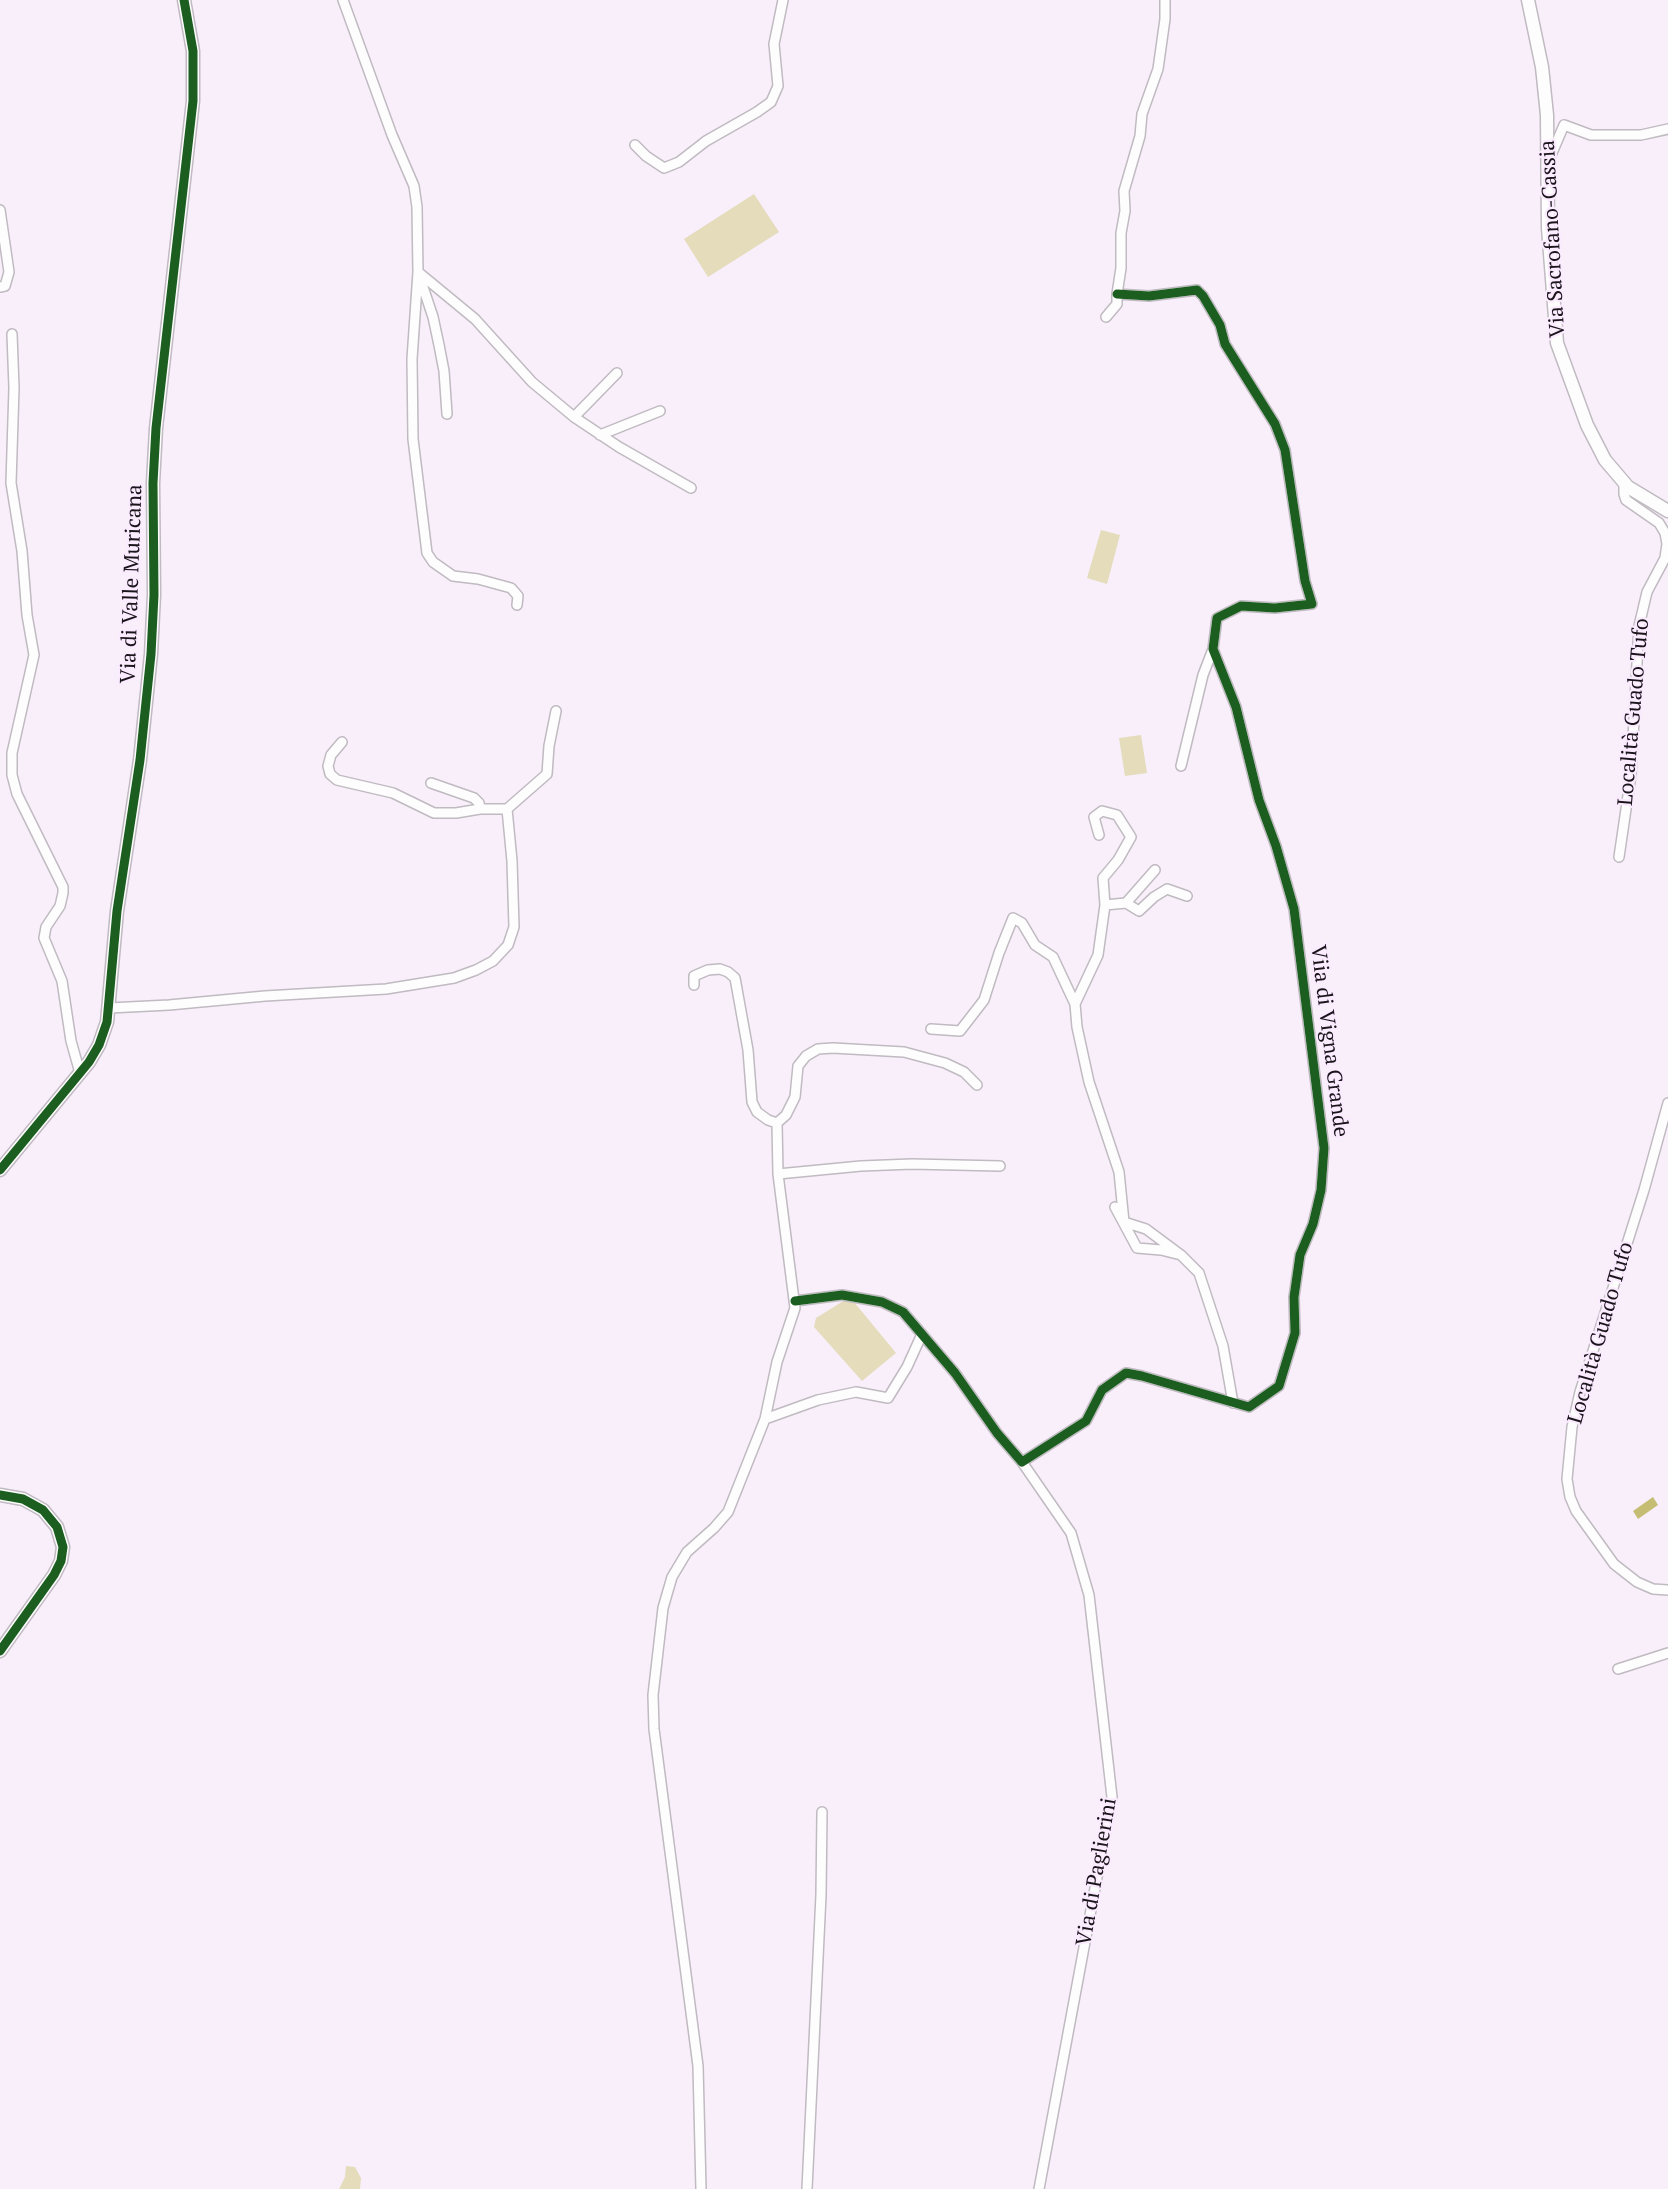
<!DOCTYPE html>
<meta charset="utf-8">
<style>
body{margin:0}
canvas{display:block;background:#f8effa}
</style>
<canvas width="1668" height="2189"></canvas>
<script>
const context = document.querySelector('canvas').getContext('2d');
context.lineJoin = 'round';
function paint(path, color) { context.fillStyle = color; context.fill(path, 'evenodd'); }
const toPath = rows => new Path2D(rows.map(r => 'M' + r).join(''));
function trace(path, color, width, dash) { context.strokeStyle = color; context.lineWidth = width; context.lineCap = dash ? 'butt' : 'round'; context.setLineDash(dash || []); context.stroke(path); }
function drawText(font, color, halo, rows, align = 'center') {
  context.font = font + ' "PT Serif",serif'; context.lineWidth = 4.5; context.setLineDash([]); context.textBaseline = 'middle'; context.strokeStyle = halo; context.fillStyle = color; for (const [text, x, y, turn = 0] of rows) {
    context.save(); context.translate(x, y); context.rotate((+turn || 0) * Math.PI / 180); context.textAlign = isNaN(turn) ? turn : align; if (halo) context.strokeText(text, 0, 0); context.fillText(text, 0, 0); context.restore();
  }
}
paint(toPath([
 [754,194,779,232,708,277,684,239],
 [1101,530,1120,535,1107,584,1087,578],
 [1141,735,1147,773,1125,776,1119,738],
 [845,1300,854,1302,896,1353,862,1381,814,1327,816,1318],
 [346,2166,355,2167,361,2178,360,2189,339,2189,345,2177]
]), '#e4dcbb');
paint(toPath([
 [1653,1497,1658,1505,1638,1519,1633,1511]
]), '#c6bd74');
const minor = toPath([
 [343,0,392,135,414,186,417,207,418,272,475,319,532,382,574,417,619,447,691,488],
 [635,145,646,156,664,168,679,162,706,141,757,112,771,102,778,86,774,44,783,0],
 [1549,160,1564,125,1591,135,1641,135,1668,129],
 [0,210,9,272,5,286,0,287],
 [418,272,412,359,413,439,427,553,433,562,453,576,478,579,511,588,518,596,517,605],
 [420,278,433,317,439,345,444,371,447,414],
 [1106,317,1117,304,1117,294,1121,268,1121,233,1125,211,1124,191,1140,136,1142,114,1158,69,1165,19,1165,0],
 [12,334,14,388,11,483,22,551,27,615,34,655,12,753,12,775,17,794,63,887,63,893,60,906,46,927,44,938,62,981,71,1041,80,1073],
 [574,417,617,373],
 [600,435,660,411],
 [342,742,331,755,328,766,330,774,337,780,393,793,434,813,456,813,480,809],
 [1181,766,1203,675,1213,649],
 [431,783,474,798,479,803,480,809,507,809],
 [1099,835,1094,817,1102,811,1117,815,1131,837,1118,860,1103,878,1105,905,1098,955,1075,1004,1077,1027,1089,1082,1119,1172,1124,1222,1146,1229,1181,1255],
 [1619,857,1631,775,1639,626,1647,592,1665,558,1667,544,1665,533,1659,523,1626,500,1624,494,1624,484],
 [1126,903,1139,911,1154,897,1167,889,1187,896],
 [1105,905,1126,903,1155,870],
 [694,985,694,976,708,970,720,969,728,972,735,978,748,1050,752,1102,757,1112,768,1120,777,1123,786,1115,795,1097,798,1066,806,1056,818,1049,833,1048,904,1052,945,1063,964,1072,977,1085],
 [109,1008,169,1005,265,996,386,989,454,978,476,970,493,961,508,945,514,927,512,861,507,809,547,774,549,746,556,711],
 [931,1029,960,1031,984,1000,999,953,1013,918,1022,923,1035,945,1053,957,1075,1004],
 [1668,1103,1644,1190,1580,1392,1572,1427,1567,1479,1570,1497,1576,1511,1614,1564,1637,1582,1653,1589,1668,1590],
 [778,1174,861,1166,912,1164,1000,1166],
 [1115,1207,1137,1248,1161,1250,1181,1255,1199,1273,1223,1346,1233,1403],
 [795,1301,842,1295,882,1302,903,1312,955,1373,997,1433,1022,1462,1086,1421,1102,1390,1126,1373,1142,1376,1249,1407,1279,1386,1295,1333,1294,1297,1300,1255,1313,1224,1321,1190,1324,1148,1294,909,1276,846,1259,800,1236,707,1213,649,1217,618,1241,606,1275,608,1312,604,1305,581,1285,450,1275,424,1225,344,1220,325,1203,296,1197,290,1149,296,1117,294],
 [765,1419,818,1400,856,1392,888,1398,907,1367,922,1334],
 [1022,1462,1071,1533,1089,1595,1112,1797,1039,2189],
 [1618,1669,1668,1653],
 [701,2189,698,2066,654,1729,653,1695,663,1608,672,1577,687,1552,714,1528,728,1512,765,1419,777,1362,795,1308,778,1174,777,1123],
 [807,2189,821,1895,822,1812]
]);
const tertiary = toPath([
 [1528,0,1542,67,1547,115,1548,228,1557,343,1587,425,1605,460,1628,487,1668,511],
 [0,1170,89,1062,99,1045,107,1022,117,911,140,760,151,654,154,595,153,483,156,428,193,101,193,51,184,0],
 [0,1495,23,1499,43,1510,57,1527,63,1547,61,1561,54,1575,0,1651]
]);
trace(minor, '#c0bac1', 12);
trace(tertiary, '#c0bac1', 15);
trace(minor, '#fefdfe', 9);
trace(tertiary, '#fefdfe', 12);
trace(toPath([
 [0,1170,89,1062,99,1045,107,1022,117,911,140,760,151,654,154,595,153,483,156,428,193,101,193,51,184,0],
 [795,1301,842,1295,882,1302,903,1312,955,1373,997,1433,1022,1462,1086,1421,1102,1390,1126,1373,1142,1376,1249,1407,1279,1386,1295,1333,1294,1297,1300,1255,1313,1224,1321,1190,1324,1148,1294,909,1276,846,1259,800,1236,707,1213,649,1217,618,1241,606,1275,608,1312,604,1305,581,1285,450,1275,424,1225,344,1220,325,1203,296,1197,290,1149,296,1117,294],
 [0,1495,23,1499,43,1510,57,1527,63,1547,61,1561,54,1575,0,1651]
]), '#1b5e20', 9);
drawText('21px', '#1a141b', '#fbebfe', [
 ["Via Sacrofano-Cassia",1553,239,-93],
 ["Via di Valle Muricana",132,584,-88],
 ["Località Guado Tufo",1634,712,-85],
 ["Viia di Vigna Grande",1329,1041,83],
 ["Località Guado Tufo",1601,1333,-74],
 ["Via di Paglierini",1097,1872,-80]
]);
</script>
